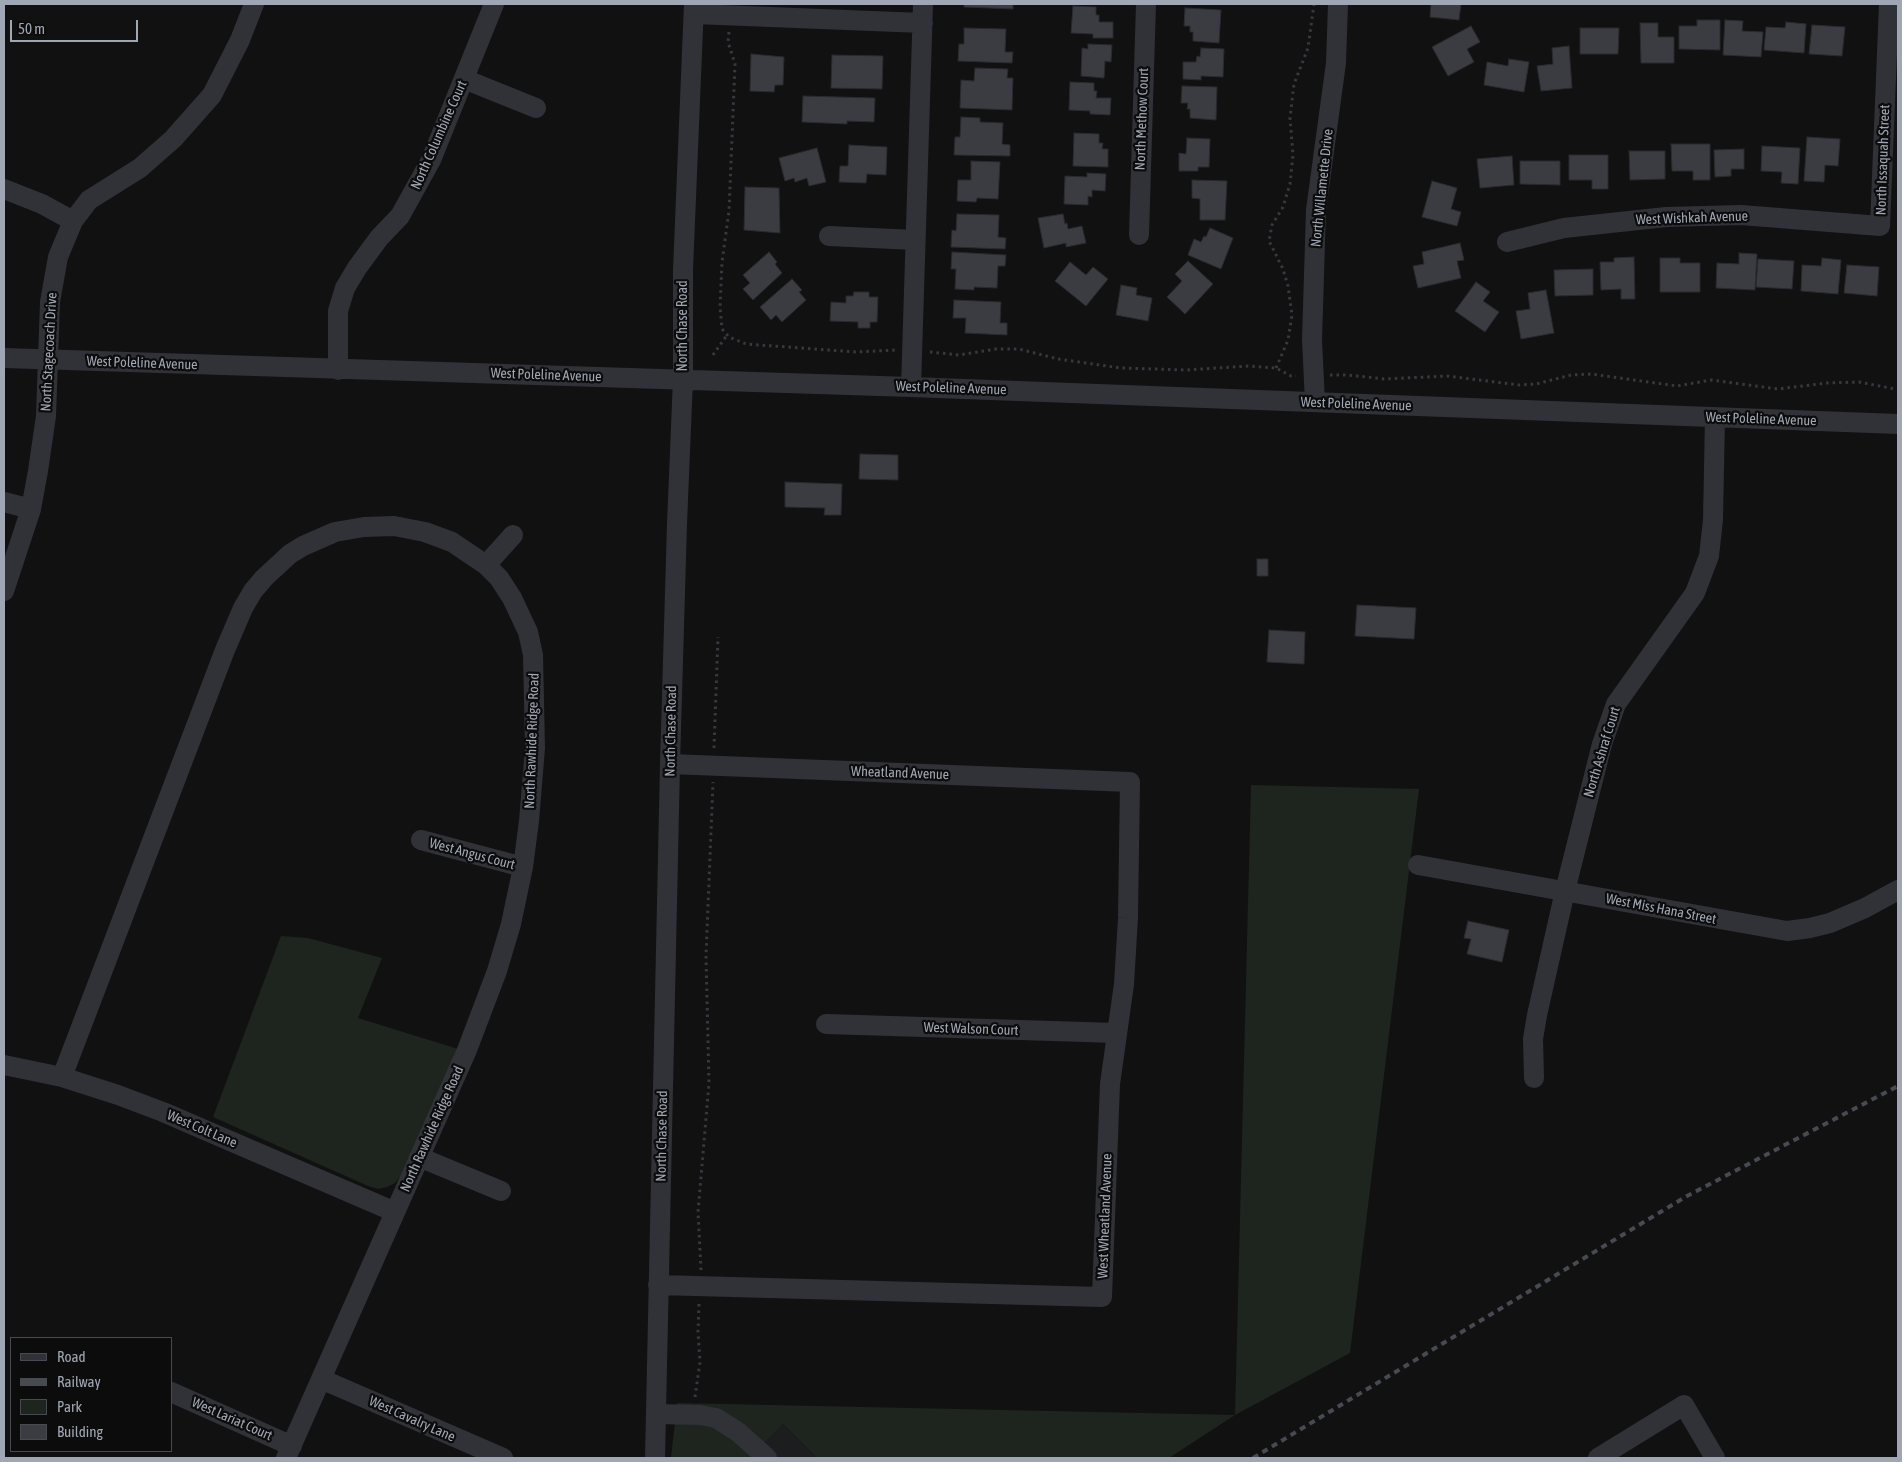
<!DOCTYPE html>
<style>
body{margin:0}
#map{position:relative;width:1902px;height:1462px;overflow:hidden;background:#111112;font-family:"Asap Condensed",sans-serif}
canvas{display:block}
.frame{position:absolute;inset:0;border:5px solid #a0a7b4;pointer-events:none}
.legend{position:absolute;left:10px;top:1337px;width:162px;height:115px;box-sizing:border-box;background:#0c0c0d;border:1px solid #474a50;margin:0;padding:6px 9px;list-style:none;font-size:15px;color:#a0a7b4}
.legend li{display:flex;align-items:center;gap:10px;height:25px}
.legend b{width:25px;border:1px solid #474a50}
.scale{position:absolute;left:10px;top:20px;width:128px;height:22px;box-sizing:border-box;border:2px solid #a0a7b4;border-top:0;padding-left:6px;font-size:15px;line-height:18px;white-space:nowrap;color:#a0a7b4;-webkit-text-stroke:4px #0c0c0d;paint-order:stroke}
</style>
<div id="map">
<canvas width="1902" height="1462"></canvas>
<div class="frame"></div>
<ul class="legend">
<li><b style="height:6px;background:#313238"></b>Road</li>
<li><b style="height:6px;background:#484a51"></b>Railway</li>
<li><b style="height:14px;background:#1d251e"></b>Park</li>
<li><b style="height:14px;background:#3b3c42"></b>Building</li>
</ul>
<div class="scale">50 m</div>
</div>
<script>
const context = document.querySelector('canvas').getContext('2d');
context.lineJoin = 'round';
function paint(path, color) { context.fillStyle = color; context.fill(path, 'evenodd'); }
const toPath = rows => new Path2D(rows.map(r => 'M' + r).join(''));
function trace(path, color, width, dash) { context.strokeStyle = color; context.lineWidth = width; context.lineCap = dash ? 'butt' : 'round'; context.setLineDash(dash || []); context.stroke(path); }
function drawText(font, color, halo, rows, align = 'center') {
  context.font = font + ' "Asap Condensed",sans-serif'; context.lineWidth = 4.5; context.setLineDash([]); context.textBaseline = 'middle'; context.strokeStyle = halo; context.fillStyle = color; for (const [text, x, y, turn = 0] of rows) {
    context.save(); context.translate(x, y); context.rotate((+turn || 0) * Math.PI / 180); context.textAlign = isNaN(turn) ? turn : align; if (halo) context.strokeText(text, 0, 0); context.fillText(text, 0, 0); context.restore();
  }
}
paint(toPath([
 [783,1424,817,1458,749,1458]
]), '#1c1d1f');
paint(toPath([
 [1251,785,1419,789,1350,1353,1235,1415,1169,1458,817,1458,783,1424,749,1458,671,1458,677,1403,1235,1415],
 [281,936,308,938,382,958,358,1018,458,1049,401,1175,395,1183,387,1187,378,1189,368,1186,213,1117]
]), '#1d251e');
const building = toPath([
 [964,4,1013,4,1013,9,964,7,964,4],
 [1431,4,1461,4,1459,20,1430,17,1431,4],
 [1073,6,1096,7,1096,15,1099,15,1099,22,1113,22,1113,38,1093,38,1093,34,1071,33,1073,6],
 [1185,8,1221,10,1219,43,1193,41,1193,32,1190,32,1190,26,1184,26,1185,8],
 [1697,20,1720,20,1720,50,1679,49,1679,26,1697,26,1697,20],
 [1725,20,1743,21,1742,31,1763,32,1761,57,1723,55,1725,20],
 [1786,22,1806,24,1804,53,1764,50,1766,27,1785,28,1786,22],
 [1640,23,1658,23,1658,37,1674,37,1674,63,1641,63,1640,23],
 [1812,25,1845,27,1842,56,1809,54,1812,25],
 [1471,26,1480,42,1467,49,1474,62,1448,76,1432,47,1471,26],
 [964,28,1006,29,1005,52,1013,52,1012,63,958,61,959,44,964,44,964,28],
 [1580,28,1619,28,1618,54,1580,54,1580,28],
 [1088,44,1112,45,1111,62,1105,61,1104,78,1081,76,1082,48,1088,49,1088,44],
 [1569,46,1572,88,1541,91,1537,66,1553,64,1552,48,1569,46],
 [1201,48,1224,49,1223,77,1201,76,1201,80,1183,79,1183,62,1196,62,1197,56,1200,57,1201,48],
 [751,54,784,57,783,85,775,85,774,92,750,91,751,54],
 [832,55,883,56,882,89,831,88,832,55],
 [1509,59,1529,62,1524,92,1484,85,1487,62,1508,66,1509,59],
 [975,68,1008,69,1007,78,1013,78,1012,110,960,108,961,80,974,81,975,68],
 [1070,82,1094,83,1094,91,1097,91,1096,98,1111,98,1110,115,1090,114,1090,111,1069,110,1070,82],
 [1182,86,1217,87,1216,120,1190,118,1190,109,1187,109,1188,103,1181,103,1182,86],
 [803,96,875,98,874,122,847,121,847,124,802,122,803,96],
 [961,117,980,118,980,122,1003,123,1002,144,1010,145,1010,156,954,155,955,137,960,137,961,117],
 [1074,133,1099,134,1099,143,1103,143,1102,149,1108,149,1108,167,1073,166,1074,133],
 [1807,137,1840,139,1838,166,1825,165,1824,182,1804,181,1807,137],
 [1187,138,1210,139,1209,167,1198,167,1198,171,1179,171,1179,153,1186,154,1187,138],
 [1671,144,1710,144,1710,180,1693,180,1693,171,1672,171,1671,144],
 [849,145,887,147,886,175,867,174,866,183,839,182,840,166,848,166,849,145],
 [1762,146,1800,148,1798,184,1781,183,1782,172,1761,171,1762,146],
 [817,148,826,182,809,186,807,178,795,182,794,178,785,181,779,158,817,148],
 [1744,149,1744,169,1731,169,1731,176,1715,177,1714,150,1744,149],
 [1629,151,1665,151,1665,179,1630,180,1629,151],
 [1569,155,1608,155,1608,189,1592,189,1592,180,1569,180,1569,155],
 [1512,156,1514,185,1480,188,1477,159,1512,156],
 [971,161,1000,162,998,199,977,198,976,202,957,201,958,180,971,180,971,161],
 [1520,161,1560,161,1560,185,1520,184,1520,161],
 [1087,173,1106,174,1105,191,1092,190,1092,197,1088,196,1088,205,1064,204,1065,176,1087,177,1087,173],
 [1192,180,1227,181,1225,220,1200,220,1200,199,1192,198,1192,180],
 [1432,181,1457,188,1451,209,1461,212,1457,226,1422,217,1432,181],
 [745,187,779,188,780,233,744,230,745,187],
 [957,214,999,215,998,237,1006,238,1005,249,951,247,952,230,956,231,957,214],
 [1063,214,1065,224,1067,223,1068,229,1082,226,1086,243,1066,247,1066,243,1044,248,1038,218,1063,214],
 [1210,228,1233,238,1221,269,1188,255,1194,239,1201,242,1204,236,1206,237,1210,228],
 [1460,243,1464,260,1457,261,1461,278,1418,288,1413,266,1424,264,1422,252,1460,243],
 [769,252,777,262,775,264,782,273,753,300,743,289,750,283,743,275,769,252],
 [952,252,1006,255,1005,266,998,266,997,288,974,287,974,290,955,289,956,269,951,269,952,252],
 [1739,253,1757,254,1755,290,1716,288,1717,263,1739,264,1739,253],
 [1634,257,1635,299,1621,299,1621,289,1601,290,1600,262,1614,262,1614,258,1634,257],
 [1660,258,1680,258,1680,263,1700,263,1700,292,1660,292,1660,258],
 [1822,258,1841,260,1838,294,1801,291,1802,265,1821,266,1822,258],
 [1758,259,1794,261,1792,289,1756,287,1758,259],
 [1188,261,1213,284,1185,314,1167,297,1182,281,1175,274,1188,261],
 [1070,262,1086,275,1093,267,1108,279,1086,306,1055,281,1070,262],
 [1847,265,1879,267,1877,296,1844,293,1847,265],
 [1593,269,1593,295,1555,296,1554,270,1593,269],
 [792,279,802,290,799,292,806,300,782,322,776,315,771,320,760,307,792,279],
 [1476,282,1490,292,1483,301,1499,312,1485,332,1455,311,1476,282],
 [1121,285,1137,288,1136,295,1152,298,1148,321,1116,315,1121,285],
 [1546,290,1554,333,1521,339,1516,311,1530,309,1528,293,1546,290],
 [854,292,869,292,869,297,878,297,877,322,870,322,870,328,858,328,858,322,830,321,831,302,846,303,846,296,853,296,854,292],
 [954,300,1001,302,1000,323,1007,323,1007,335,965,333,966,318,953,318,954,300],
 [860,454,898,455,898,480,859,479,860,454],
 [785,482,842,484,841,515,824,515,825,508,785,507,785,482],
 [1257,559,1268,559,1268,576,1257,576,1257,559],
 [1357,605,1416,608,1414,639,1355,636,1357,605],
 [1269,630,1305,632,1304,664,1267,662,1269,630],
 [1468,921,1509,930,1502,962,1467,954,1471,939,1464,938,1468,921]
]);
paint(building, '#3b3c42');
trace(building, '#2a2a2f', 1);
trace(toPath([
 [729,32,728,42,735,64,729,211,722,262,720,307,722,329,729,337,746,344,856,352,896,350],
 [930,352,959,355,996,349,1019,349,1058,359,1121,368,1186,370,1248,366,1276,368,1291,376,1296,376],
 [713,355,727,335],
 [1276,368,1288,340,1292,315,1288,286,1283,269,1269,241,1272,225,1283,207,1290,184,1293,155,1290,118,1294,84,1308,48,1314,4],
 [1330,375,1348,375,1384,379,1447,376,1519,385,1536,384,1571,375,1591,374,1677,386,1711,380,1778,389,1827,383,1859,382,1895,389],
 [714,748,718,637],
 [701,1270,698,1212,709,1083,706,956,713,782],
 [695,1397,700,1362,698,1332,699,1303]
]), '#37393f', 3, [2.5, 4]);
trace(toPath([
 [694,14,923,23],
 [464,79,536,108],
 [4,189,42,204,73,221],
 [1139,235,1146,4],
 [829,236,915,240],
 [1507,242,1564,228,1666,217,1741,215,1880,226,1889,4],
 [4,358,911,387,1898,424],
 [338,370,338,311,345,288,357,268,379,238,400,216,431,160,494,4],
 [911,387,923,4],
 [1315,402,1312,340,1316,210,1336,63,1338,4],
 [4,502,31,509],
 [486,565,513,535],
 [4,591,31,509,38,471,46,416,50,302,58,257,73,221,89,200,140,168,173,139,212,95,240,40,254,4],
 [421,840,523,867],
 [1418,865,1787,931,1810,928,1830,923,1865,908,1898,890],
 [826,1024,1117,1033],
 [4,1065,62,1077,118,1095,163,1112,395,1212],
 [62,1077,225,650,243,608,253,591,264,578,290,554,303,546,335,532,364,527,394,526,425,532,452,542,486,565,499,578,512,598,528,632,533,655,535,748,529,821,523,867,511,924,497,971,467,1050,286,1458],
 [1534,1078,1533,1039,1537,1015,1565,891,1602,744,1616,704,1695,593,1709,556,1713,520,1715,417],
 [419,1157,501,1191],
 [658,1285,1102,1297,1110,1084,1124,984,1128,918,1130,782,670,764],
 [321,1379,503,1458],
 [171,1392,292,1446],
 [656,1414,700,1415,716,1418,738,1432,767,1458],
 [655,1458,670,764,677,524,683,379,683,270,694,4],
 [1598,1458,1684,1405,1715,1458]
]), '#313238', 20);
trace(toPath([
 [1253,1458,1687,1196,1898,1086]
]), '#484a51', 4, [6, 5]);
drawText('14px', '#a0a7b4', '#0c0c0d', [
 ["North Methow Court",1142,119,-88],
 ["North Columbine Court",439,135,-66],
 ["North Issaquah Street",1883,160,-88],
 ["North Willamette Drive",1322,188,-84],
 ["West Wishkah Avenue",1692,218,-2],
 ["North Chase Road",683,326,-90],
 ["North Stagecoach Drive",49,352,-87],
 ["West Poleline Avenue",142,363,2],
 ["West Poleline Avenue",546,375,2],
 ["West Poleline Avenue",951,388,2],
 ["West Poleline Avenue",1356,404,2],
 ["West Poleline Avenue",1761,419,2],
 ["North Chase Road",671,731,-89],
 ["North Rawhide Ridge Road",532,741,-88],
 ["North Ashraf Court",1602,752,-73],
 ["Wheatland Avenue",900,773,2],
 ["West Angus Court",472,854,15],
 ["West Miss Hana Street",1661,909,11],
 ["West Walson Court",971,1029,2],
 ["West Colt Lane",202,1129,23],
 ["North Rawhide Ridge Road",432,1129,-66],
 ["North Chase Road",662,1136,-89],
 ["West Wheatland Avenue",1105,1216,-88],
 ["West Lariat Court",232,1419,24],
 ["West Cavalry Lane",412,1419,24]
]);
</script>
